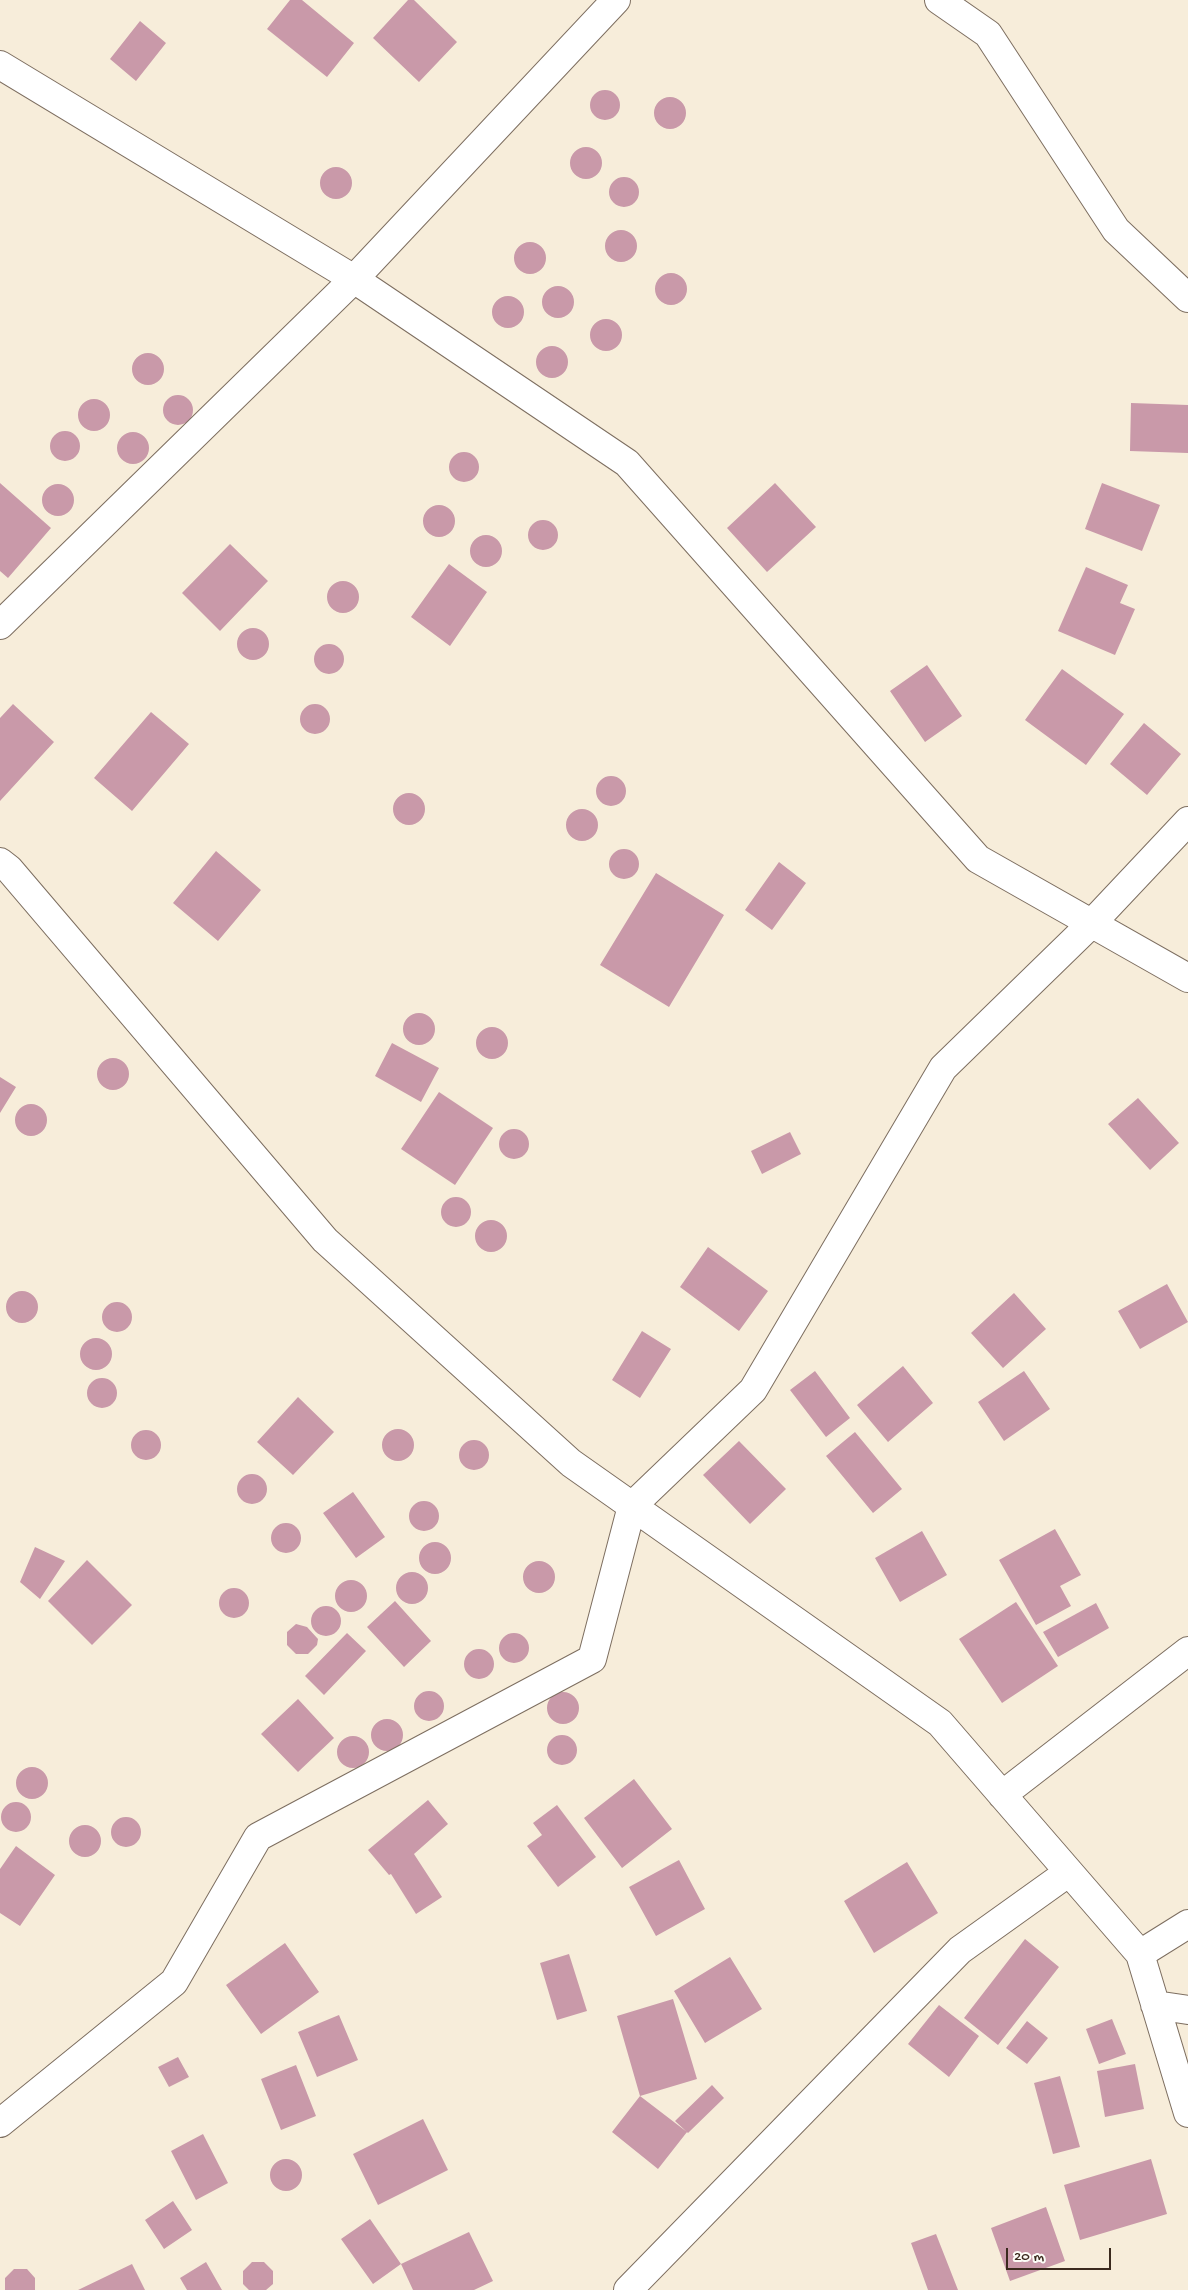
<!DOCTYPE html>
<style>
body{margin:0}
#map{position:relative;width:1188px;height:2290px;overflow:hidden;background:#f7edda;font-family:"Gochi Hand",sans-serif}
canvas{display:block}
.scale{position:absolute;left:1006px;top:2248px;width:105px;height:22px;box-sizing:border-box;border:2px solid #3b2a1e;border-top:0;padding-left:6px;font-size:15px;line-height:18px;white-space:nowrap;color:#3b2a1e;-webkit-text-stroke:4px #fdfcf7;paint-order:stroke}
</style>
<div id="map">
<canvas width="1188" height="2290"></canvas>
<div class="scale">20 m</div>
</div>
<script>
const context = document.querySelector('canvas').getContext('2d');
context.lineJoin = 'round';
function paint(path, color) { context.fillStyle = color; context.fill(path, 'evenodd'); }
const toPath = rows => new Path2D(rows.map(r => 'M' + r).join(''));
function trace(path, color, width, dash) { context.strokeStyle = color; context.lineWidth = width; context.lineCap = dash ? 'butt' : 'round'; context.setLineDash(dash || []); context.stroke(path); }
paint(toPath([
 [290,0,302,0,354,43,327,77,267,29],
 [408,0,414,0,457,42,419,82,373,38],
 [140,21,166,43,136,81,110,59],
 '590 105a15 15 0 1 1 30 0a15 15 0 1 1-30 0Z',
 '654 113a16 16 0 1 1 32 0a16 16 0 1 1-32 0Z',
 '570 163a16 16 0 1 1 32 0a16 16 0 1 1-32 0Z',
 '320 183a16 16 0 1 1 32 0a16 16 0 1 1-32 0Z',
 '609 192a15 15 0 1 1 30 0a15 15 0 1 1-30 0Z',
 '605 246a16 16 0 1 1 32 0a16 16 0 1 1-32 0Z',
 '514 258a16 16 0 1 1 32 0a16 16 0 1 1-32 0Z',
 '655 289a16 16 0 1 1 32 0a16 16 0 1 1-32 0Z',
 '542 302a16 16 0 1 1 32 0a16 16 0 1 1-32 0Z',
 '492 312a16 16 0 1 1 32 0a16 16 0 1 1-32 0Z',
 '590 335a16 16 0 1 1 32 0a16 16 0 1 1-32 0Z',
 '536 362a16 16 0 1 1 32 0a16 16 0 1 1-32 0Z',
 '132 369a16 16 0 1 1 32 0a16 16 0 1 1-32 0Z',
 '163 410a15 15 0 1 1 30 0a15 15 0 1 1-30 0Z',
 '78 415a16 16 0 1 1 32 0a16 16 0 1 1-32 0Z',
 [1131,403,1188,405,1188,453,1130,451],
 '50 446a15 15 0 1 1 30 0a15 15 0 1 1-30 0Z',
 '117 448a16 16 0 1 1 32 0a16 16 0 1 1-32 0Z',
 '449 467a15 15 0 1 1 30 0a15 15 0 1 1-30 0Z',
 [0,483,51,528,8,578,0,571],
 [775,483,816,527,767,572,727,528],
 [1102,483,1160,505,1142,551,1085,529],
 '42 500a16 16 0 1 1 32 0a16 16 0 1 1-32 0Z',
 '423 521a16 16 0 1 1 32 0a16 16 0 1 1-32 0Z',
 '528 535a15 15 0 1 1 30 0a15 15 0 1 1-30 0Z',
 '470 551a16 16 0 1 1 32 0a16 16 0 1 1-32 0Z',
 [230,544,268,581,220,631,182,593],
 [449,564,487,592,450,646,411,617],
 [1086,567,1128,585,1120,603,1135,609,1115,655,1058,631],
 '327 597a16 16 0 1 1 32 0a16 16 0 1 1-32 0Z',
 '237 644a16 16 0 1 1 32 0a16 16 0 1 1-32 0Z',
 '314 659a15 15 0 1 1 30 0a15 15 0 1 1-30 0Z',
 [927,665,962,716,925,742,890,691],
 [1062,669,1124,714,1086,765,1025,720],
 '300 719a15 15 0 1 1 30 0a15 15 0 1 1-30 0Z',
 [13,704,54,742,0,801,0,718],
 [151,712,189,744,132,811,94,778],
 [1144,723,1181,754,1147,795,1110,764],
 '596 791a15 15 0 1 1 30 0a15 15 0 1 1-30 0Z',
 '393 809a16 16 0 1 1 32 0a16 16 0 1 1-32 0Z',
 '566 825a16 16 0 1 1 32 0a16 16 0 1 1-32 0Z',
 '609 864a15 15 0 1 1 30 0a15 15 0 1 1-30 0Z',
 [216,851,261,890,218,941,173,903],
 [779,862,806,883,772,930,745,910],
 [656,873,724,915,669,1007,600,965],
 '403 1029a16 16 0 1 1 32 0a16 16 0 1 1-32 0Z',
 '476 1043a16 16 0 1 1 32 0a16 16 0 1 1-32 0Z',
 [392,1043,439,1068,421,1102,375,1076],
 '97 1074a16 16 0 1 1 32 0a16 16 0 1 1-32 0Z',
 [0,1077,16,1087,0,1113],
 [439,1092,493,1128,455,1185,401,1149],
 [1138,1098,1179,1143,1150,1170,1108,1124],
 '15 1120a16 16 0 1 1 32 0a16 16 0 1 1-32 0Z',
 '499 1144a15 15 0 1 1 30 0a15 15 0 1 1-30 0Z',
 [790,1132,801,1154,762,1174,751,1151],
 '441 1212a15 15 0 1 1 30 0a15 15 0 1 1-30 0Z',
 '475 1236a16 16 0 1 1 32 0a16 16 0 1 1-32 0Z',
 [708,1247,768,1291,739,1331,680,1287],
 [1167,1284,1188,1322,1140,1349,1118,1311],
 '6 1307a16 16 0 1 1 32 0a16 16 0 1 1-32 0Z',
 [1014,1293,1046,1329,1003,1368,971,1333],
 '102 1317a15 15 0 1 1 30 0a15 15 0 1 1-30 0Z',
 [642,1331,671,1349,640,1398,612,1380],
 '80 1354a16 16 0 1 1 32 0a16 16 0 1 1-32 0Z',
 [903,1366,933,1403,888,1442,857,1405],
 [815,1371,850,1418,826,1437,790,1390],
 [1024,1371,1050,1409,1004,1441,978,1402],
 '87 1393a15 15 0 1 1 30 0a15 15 0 1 1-30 0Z',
 [298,1397,334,1432,293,1475,257,1442],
 '382 1445a16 16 0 1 1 32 0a16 16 0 1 1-32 0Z',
 '131 1445a15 15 0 1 1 30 0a15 15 0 1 1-30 0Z',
 [855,1432,902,1489,873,1513,826,1456],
 '459 1455a15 15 0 1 1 30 0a15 15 0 1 1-30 0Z',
 [739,1441,786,1489,750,1524,703,1475],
 '237 1489a15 15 0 1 1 30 0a15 15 0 1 1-30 0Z',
 [353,1492,385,1537,356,1558,323,1513],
 '409 1516a15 15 0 1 1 30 0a15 15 0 1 1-30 0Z',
 '271 1538a15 15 0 1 1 30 0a15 15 0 1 1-30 0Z',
 [1055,1529,1081,1575,1060,1586,1071,1606,1036,1625,999,1560],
 [922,1531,947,1575,900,1602,875,1558],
 '419 1558a16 16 0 1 1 32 0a16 16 0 1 1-32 0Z',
 [35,1547,65,1561,40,1599,20,1582],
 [87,1560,132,1605,92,1645,48,1601],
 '523 1577a16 16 0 1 1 32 0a16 16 0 1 1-32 0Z',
 '396 1588a16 16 0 1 1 32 0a16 16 0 1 1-32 0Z',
 '335 1596a16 16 0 1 1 32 0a16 16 0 1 1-32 0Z',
 '219 1603a15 15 0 1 1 30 0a15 15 0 1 1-30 0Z',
 [395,1601,431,1641,404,1667,367,1627],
 [1016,1602,1058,1666,1002,1703,959,1639],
 [1096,1603,1109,1628,1058,1657,1043,1632],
 '311 1621a15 15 0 1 1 30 0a15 15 0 1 1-30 0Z',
 [296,1624,307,1627,318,1639,317,1645,308,1654,296,1654,287,1645,287,1632],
 '499 1648a15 15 0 1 1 30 0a15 15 0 1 1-30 0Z',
 [347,1633,366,1651,324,1695,305,1676],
 '464 1664a15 15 0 1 1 30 0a15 15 0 1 1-30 0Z',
 '414 1706a15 15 0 1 1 30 0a15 15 0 1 1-30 0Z',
 '547 1708a16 16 0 1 1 32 0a16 16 0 1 1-32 0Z',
 [298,1699,334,1738,298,1772,261,1734],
 '371 1735a16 16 0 1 1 32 0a16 16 0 1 1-32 0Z',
 '547 1750a15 15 0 1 1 30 0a15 15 0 1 1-30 0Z',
 '337 1752a16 16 0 1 1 32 0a16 16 0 1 1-32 0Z',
 '16 1783a16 16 0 1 1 32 0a16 16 0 1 1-32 0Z',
 [634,1779,672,1829,622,1868,584,1818],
 [428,1800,448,1824,414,1854,442,1897,416,1914,391,1874,389,1875,368,1850],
 '1 1817a15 15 0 1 1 30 0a15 15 0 1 1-30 0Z',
 [557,1805,596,1857,558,1887,527,1846,542,1835,533,1823],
 '111 1832a15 15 0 1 1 30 0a15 15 0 1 1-30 0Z',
 '69 1841a16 16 0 1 1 32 0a16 16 0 1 1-32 0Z',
 [16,1846,55,1875,20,1926,0,1913,0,1869],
 [679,1860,705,1909,656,1936,629,1887],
 [907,1862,938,1913,874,1953,844,1901],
 [1025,1939,1059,1967,998,2045,964,2018],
 [285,1943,319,1992,261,2034,226,1985],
 [569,1954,587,2011,557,2020,540,1963],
 [730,1957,762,2009,705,2043,674,1991],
 [673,1999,697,2079,640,2096,617,2016],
 [939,2005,979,2036,949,2077,908,2044],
 [339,2015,358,2060,317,2077,298,2032],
 [1112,2019,1126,2054,1099,2064,1086,2029],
 [1027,2021,1048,2038,1027,2064,1006,2048],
 [178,2057,189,2077,169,2087,158,2067],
 [1135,2064,1144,2109,1105,2117,1097,2071],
 [296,2065,316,2116,281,2130,261,2079],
 [1060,2076,1080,2147,1053,2154,1034,2083],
 [712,2085,724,2098,688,2133,675,2121],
 [640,2096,687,2132,658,2169,612,2132],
 [423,2119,448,2170,378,2205,353,2154],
 [203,2134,228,2183,196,2200,171,2151],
 [1151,2159,1167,2214,1080,2240,1064,2185],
 '270 2175a16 16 0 1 1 32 0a16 16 0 1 1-32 0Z',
 [173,2201,192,2230,164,2249,145,2220],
 [1046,2207,1065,2261,1010,2281,991,2228],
 [370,2219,401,2264,373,2284,341,2239],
 [469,2232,493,2281,474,2290,413,2290,401,2264],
 [936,2234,958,2290,928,2290,911,2243],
 [206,2262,222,2290,187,2290,180,2278],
 [252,2262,264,2262,273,2271,273,2284,266,2290,249,2290,243,2284,243,2271],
 [132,2264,145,2290,78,2290],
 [14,2269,27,2269,35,2278,35,2290,5,2290,5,2278]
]), '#c999a9');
const minor = toPath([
 [939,0,988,34,1116,230,1188,298],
 [0,65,354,279,627,463,978,859,1188,978],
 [0,625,354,279,616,0],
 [0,862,9,869,325,1240,571,1463,940,1723,1140,1954,1188,2113],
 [1002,1795,1188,1651],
 [1140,1954,1188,1924],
 [1155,2005,1188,2010],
 [0,2123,174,1982,258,1837,592,1659,632,1506,753,1390,943,1068,1092,923,1188,821],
 [628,2290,960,1950,1069,1872]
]);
trace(minor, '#7d6e60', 30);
trace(minor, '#fff', 28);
</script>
